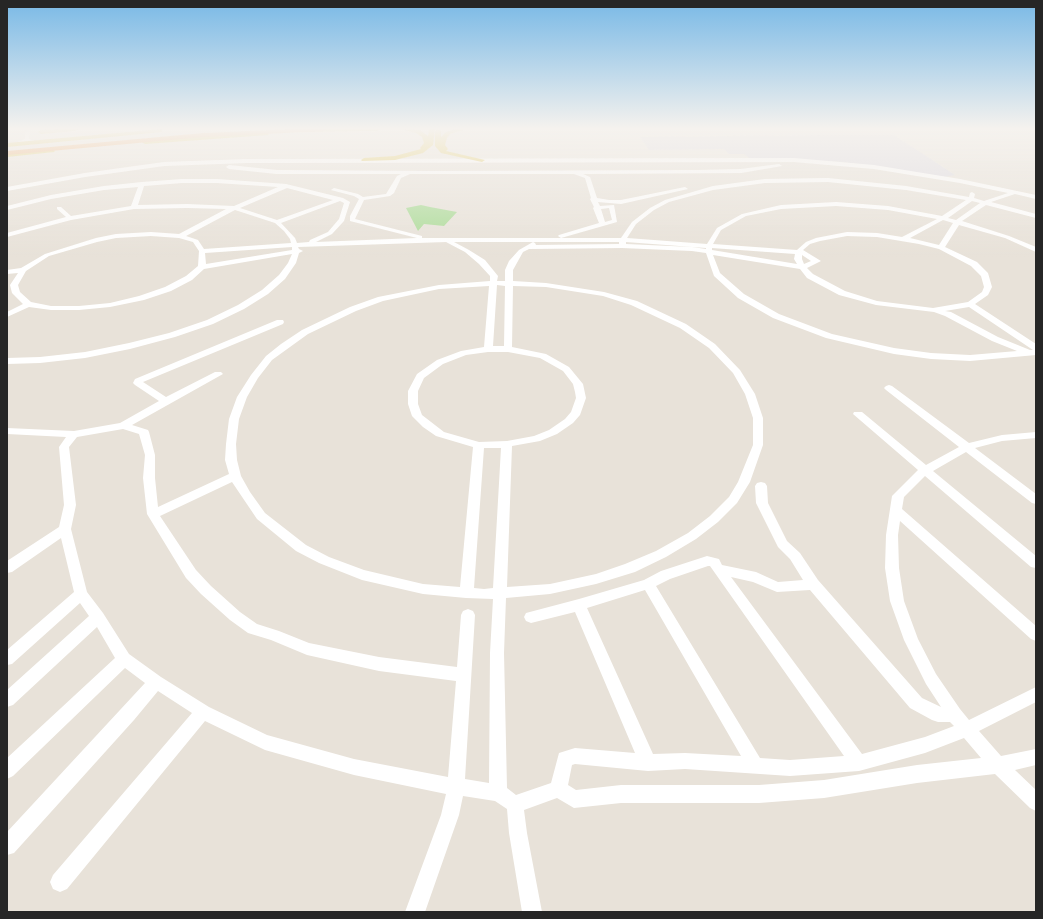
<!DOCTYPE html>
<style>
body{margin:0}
#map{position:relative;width:1043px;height:919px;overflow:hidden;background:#e8e2d9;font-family:"Alegreya Sans",sans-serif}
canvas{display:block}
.frame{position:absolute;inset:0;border:8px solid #262626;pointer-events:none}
</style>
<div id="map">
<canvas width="1043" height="919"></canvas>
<div class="frame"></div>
</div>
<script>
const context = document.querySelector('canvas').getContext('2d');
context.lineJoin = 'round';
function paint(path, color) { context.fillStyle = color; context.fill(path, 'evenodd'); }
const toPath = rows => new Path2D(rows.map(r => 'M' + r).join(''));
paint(toPath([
 [821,135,894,135,955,175,945,177,843,162,752,160,744,154,729,154,724,149,649,150,640,137]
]), '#dcd9e1');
paint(toPath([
 [421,205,430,207,457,212,444,226,424,224,418,231,406,208]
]), '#acdb98');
paint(toPath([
 [26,129,30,129,29,139,37,142,35,143,27,142,16,145,16,143,25,139,26,129],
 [794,158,874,165,960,179,1036,195,1036,199,1015,194,991,202,1036,214,1036,218,986,205,962,221,1009,236,1036,247,1036,252,1005,238,959,225,945,247,977,262,988,273,992,287,988,295,975,304,1036,344,1036,355,970,361,931,359,894,354,826,338,773,318,738,298,714,276,706,253,692,251,622,248,529,249,523,252,513,270,513,281,546,283,604,292,637,301,686,324,715,344,740,370,755,394,763,418,763,445,750,482,737,503,718,522,696,539,666,557,635,572,596,584,550,594,506,598,504,653,507,788,516,795,551,783,559,753,575,748,635,753,575,612,531,623,526,621,524,617,526,613,579,599,644,580,661,571,707,556,719,559,722,565,756,572,778,582,803,580,790,559,778,547,756,503,755,486,757,483,761,482,765,483,767,486,768,503,787,541,800,553,818,580,922,698,941,707,926,684,904,640,890,601,885,568,886,535,892,496,918,470,853,414,854,412,862,412,926,465,959,447,886,390,884,388,886,386,889,385,892,386,969,443,1002,435,1036,432,1036,438,1002,441,975,448,1036,494,1036,504,1032,503,966,452,933,471,1036,556,1036,568,1031,567,925,476,904,497,902,509,1036,626,1036,641,1031,639,900,521,898,535,899,568,904,601,918,639,936,674,960,709,969,720,1036,687,1036,702,979,731,1001,756,1036,749,1036,765,1015,770,1036,790,1036,811,1030,808,995,774,917,783,824,798,759,803,621,803,574,808,557,798,524,810,527,833,542,912,522,912,509,833,507,809,495,801,463,796,459,815,425,912,405,912,441,815,446,794,354,775,265,750,205,721,67,889,60,892,53,889,50,882,53,875,192,713,158,691,134,720,14,853,7,855,7,832,145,683,125,668,13,776,7,779,7,758,115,658,97,627,13,705,7,707,7,690,89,616,80,603,12,664,7,665,7,650,74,592,61,538,12,572,7,573,7,561,59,527,64,505,59,447,66,437,7,434,7,428,74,431,120,423,159,401,135,385,133,383,135,379,277,320,283,320,284,322,283,324,143,382,166,397,215,372,221,372,223,374,132,425,148,430,149,432,155,455,155,478,158,507,229,474,225,460,226,444,229,419,237,397,251,375,266,356,281,344,302,330,350,307,378,297,439,285,490,281,490,276,479,264,465,252,446,242,298,247,299,249,303,251,299,253,296,263,285,279,268,294,244,309,213,324,175,337,130,349,85,358,40,363,7,364,7,358,40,357,85,352,129,343,169,333,207,320,238,305,262,290,279,275,288,263,292,254,204,269,192,280,171,291,144,300,110,307,79,310,51,310,29,307,7,317,7,312,23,304,12,293,10,285,18,273,7,274,7,270,21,268,45,254,96,238,116,234,151,232,179,234,226,209,187,208,134,209,71,220,7,237,7,233,66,217,57,209,57,207,61,207,71,216,131,206,138,187,104,190,51,199,7,210,7,206,51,195,104,186,142,182,182,179,217,179,286,184,343,198,350,202,344,221,332,234,316,242,417,238,350,221,350,216,359,199,354,196,331,190,334,188,358,194,363,197,386,194,397,176,401,174,277,174,229,169,226,167,229,165,277,170,431,171,698,170,741,169,779,164,782,166,741,173,583,174,590,177,597,198,609,200,621,200,685,187,688,189,621,204,598,202,600,206,614,205,617,222,561,238,621,238,632,222,650,208,665,200,713,186,765,179,828,178,906,186,969,197,970,193,972,192,975,194,974,198,984,201,1008,193,960,183,874,169,794,162,246,163,164,166,85,177,7,191,7,187,85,173,164,162,246,159,794,158],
 [410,174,574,174,585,178,591,198,590,199,594,207,593,208,599,223,559,235,558,236,561,238,422,238,422,236,355,219,364,200,390,196,394,193,401,178,410,174],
 [828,182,906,190,966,200,942,216,888,206,836,202,781,205,742,214,717,228,707,244,627,238,636,224,654,210,669,202,713,190,765,183,828,182],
 [182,183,217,183,278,187,234,206,187,204,138,205,144,186,182,183],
 [287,188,333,200,277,220,240,208,287,188],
 [340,201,344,203,339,219,328,232,310,240,309,242,297,243,295,238,281,223,340,201],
 [972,201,980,203,956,220,948,218,972,201],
 [836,206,888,210,937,219,902,237,877,233,847,232,816,238,806,242,797,250,713,244,721,230,746,216,781,209,836,206],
 [609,208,612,220,605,222,601,209,609,208],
 [235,210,275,223,284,231,290,239,291,243,204,249,198,240,186,236,235,210],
 [943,220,953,223,939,245,910,238,943,220],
 [151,236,179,238,193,242,199,251,198,266,186,276,165,287,139,296,110,303,79,306,51,306,31,302,20,292,18,285,26,271,49,256,97,242,116,238,151,236],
 [847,236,877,237,919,244,939,249,971,266,981,276,984,287,982,292,968,302,933,308,877,301,845,291,813,274,807,268,821,261,803,250,810,244,820,241,847,236],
 [454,242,533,242,519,250,509,261,505,270,505,281,497,281,498,276,485,260,469,250,454,242],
 [533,242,619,242,619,244,536,245,535,243,533,242],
 [626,242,706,248,706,249,692,247,626,244,626,242],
 [292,247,292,250,206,264,205,253,292,247],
 [712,248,795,254,794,259,797,264,712,250,712,248],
 [713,255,800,269,807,278,839,295,876,305,934,312,945,316,992,341,1017,351,970,355,931,353,894,348,832,334,779,314,744,294,720,273,713,255],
 [802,255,811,261,804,264,802,259,802,255],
 [497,285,505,286,504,346,493,346,497,285],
 [489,286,484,347,461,351,437,360,417,374,408,391,408,404,412,416,423,427,436,436,473,447,460,587,423,584,364,570,329,557,306,545,265,513,250,492,241,476,237,460,236,444,239,419,247,397,258,378,272,360,308,334,356,311,383,301,439,289,489,286],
 [513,286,546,287,603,296,631,305,680,328,709,348,733,373,745,394,753,418,753,445,738,482,729,497,710,516,688,533,656,551,625,564,596,574,550,584,507,587,512,446,540,441,557,434,573,423,580,415,586,398,583,384,569,367,546,354,512,347,513,286],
 [969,307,1033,350,1030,350,998,337,951,312,945,311,969,307],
 [488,352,508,352,540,358,563,371,573,384,575,392,576,398,571,412,565,419,549,430,534,436,507,441,479,442,444,432,422,415,418,404,418,391,424,378,443,364,466,355,488,352],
 [123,429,139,434,145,455,143,478,147,514,186,578,201,594,230,620,248,633,271,640,307,655,379,671,456,681,448,777,354,759,267,735,209,707,161,677,129,654,103,613,87,592,71,529,76,505,69,447,77,437,123,429],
 [484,448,501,448,493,588,484,589,474,588,484,448],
 [232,482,257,519,296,551,319,563,362,580,423,594,466,598,493,599,490,653,489,783,465,779,475,615,473,611,468,609,463,611,461,615,457,667,379,657,309,643,279,631,257,624,240,612,211,586,196,570,160,516,232,482],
 [708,566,710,566,844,756,790,760,760,758,656,586,670,579,708,566],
 [731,577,753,582,777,592,810,590,910,708,932,720,938,722,950,722,954,726,925,737,862,754,731,577],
 [645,590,741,756,685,753,653,754,587,608,645,590],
 [964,738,981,758,917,765,824,780,759,785,621,785,576,790,568,785,572,765,575,764,648,771,685,769,790,776,859,771,925,753,964,738]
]), '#fff');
paint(toPath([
 [59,129,78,129,75,131,41,134,38,132,41,130,59,129],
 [160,129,162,130,162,132,7,147,7,143,160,129],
 [306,129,380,129,377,131,304,132,303,131,306,129],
 [401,129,420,130,428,136,429,129,435,129,433,145,423,153,395,160,362,161,361,160,364,158,395,156,421,149,420,148,424,143,422,137,416,133,401,129],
 [438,129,441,131,441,137,446,132,456,129,464,129,463,130,450,134,447,138,445,145,448,149,446,151,485,160,482,162,441,153,435,146,435,131,438,129],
 [266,132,269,134,268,135,145,144,142,142,145,140,266,132],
 [52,149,55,151,54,152,7,157,7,153,52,149]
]), '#e4cc62');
paint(toPath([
 [291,129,327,129,324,131,203,137,7,155,7,151,203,133,291,129]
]), '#f1a45b');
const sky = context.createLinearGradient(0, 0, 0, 257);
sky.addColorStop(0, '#79b9e6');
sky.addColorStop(0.5, '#f5f2ee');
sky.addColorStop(1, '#f5f2ee00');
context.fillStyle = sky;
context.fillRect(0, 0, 1043, 257);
</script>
